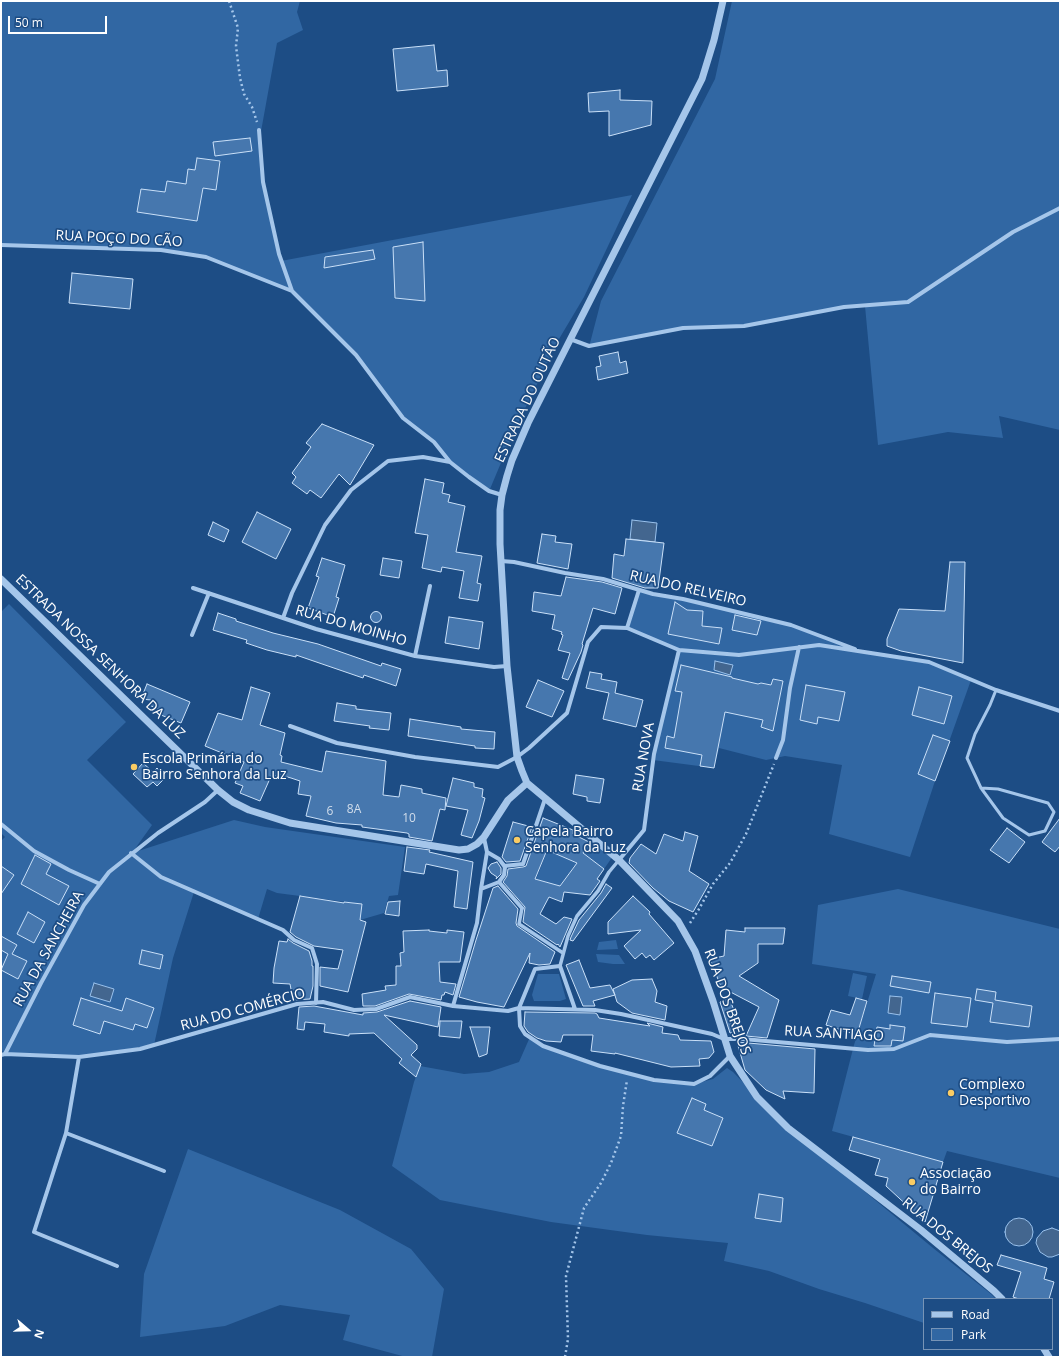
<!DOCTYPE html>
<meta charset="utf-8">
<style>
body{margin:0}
#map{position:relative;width:1061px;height:1358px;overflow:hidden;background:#1d4d85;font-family:"Open Sans",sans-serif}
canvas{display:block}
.frame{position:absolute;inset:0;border:2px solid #fff;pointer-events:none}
.legend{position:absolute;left:923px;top:1298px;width:130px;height:52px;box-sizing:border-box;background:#1d4d85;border:1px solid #7794b6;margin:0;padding:5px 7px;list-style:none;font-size:12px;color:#fff}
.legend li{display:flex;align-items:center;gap:8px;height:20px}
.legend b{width:20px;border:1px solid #7794b6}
.north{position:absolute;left:8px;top:1310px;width:40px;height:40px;-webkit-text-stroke:3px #1d4d85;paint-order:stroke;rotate:110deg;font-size:11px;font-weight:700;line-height:16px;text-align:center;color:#fff}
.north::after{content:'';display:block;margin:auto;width:14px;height:18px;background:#fff;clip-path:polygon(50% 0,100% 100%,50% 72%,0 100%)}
.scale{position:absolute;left:8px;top:16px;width:99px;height:18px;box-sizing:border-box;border:2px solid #fff;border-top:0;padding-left:5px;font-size:12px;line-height:14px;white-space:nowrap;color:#fff;-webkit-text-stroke:3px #1d4d85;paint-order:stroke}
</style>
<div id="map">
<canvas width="1061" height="1358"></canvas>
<div class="frame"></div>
<ul class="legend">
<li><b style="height:5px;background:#a5c6ea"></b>Road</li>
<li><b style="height:11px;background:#3167a3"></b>Park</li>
</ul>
<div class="north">N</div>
<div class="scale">50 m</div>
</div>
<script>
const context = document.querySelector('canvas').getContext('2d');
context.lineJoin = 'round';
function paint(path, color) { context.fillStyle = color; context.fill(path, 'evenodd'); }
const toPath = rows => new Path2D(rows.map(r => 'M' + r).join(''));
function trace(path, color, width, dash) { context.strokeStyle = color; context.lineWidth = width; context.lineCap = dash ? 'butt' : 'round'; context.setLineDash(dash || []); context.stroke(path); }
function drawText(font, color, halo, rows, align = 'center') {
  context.font = font + ' "Open Sans",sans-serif'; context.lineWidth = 3.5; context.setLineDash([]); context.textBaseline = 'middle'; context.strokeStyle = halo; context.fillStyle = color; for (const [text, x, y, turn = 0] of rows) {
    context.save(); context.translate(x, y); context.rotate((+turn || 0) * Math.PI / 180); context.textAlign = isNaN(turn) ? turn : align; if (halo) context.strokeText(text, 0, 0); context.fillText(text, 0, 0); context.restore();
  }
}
paint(toPath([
 [1,1,300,1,297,12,303,30,277,43,260,137,263,182,281,261,632,195,584,297,559,339,516,427,490,489,469,477,450,462,434,442,403,418,356,355,292,291,206,257,161,250,1,245],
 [732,1,1060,1,1060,430,999,416,1003,438,948,432,878,445,865,306,844,307,744,326,683,328,589,347,601,301,715,79],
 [639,590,791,625,865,652,929,662,971,680,935,781,910,857,829,834,842,765,785,756,766,760,719,748,714,768,653,760,678,650,627,628],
 [9,604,126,722,87,760,152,825,132,853,234,820,265,827,405,847,398,895,389,896,384,913,360,920,361,904,277,893,267,889,258,919,194,892,173,958,154,1045,79,1057,5,1054,1,1050,1,894,14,875,4,868,1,872,1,841,5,837,1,833,1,612],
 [142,950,163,955,160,969,139,964],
 [592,838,613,856,604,869,594,862,574,866,556,891,550,883,536,879,552,839,556,854,576,863],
 [898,889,1060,929,1060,1178,947,1151,943,1162,832,1131,854,1045,876,974,812,964,818,905],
 [616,940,618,949,597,950,599,942],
 [596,954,619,955,625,964,613,964,598,962],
 [853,973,867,976,862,999,848,996],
 [538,974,559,974,566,999,560,1001,534,1001,532,995],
 [530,1037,543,1046,600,1066,654,1080,694,1084,713,1079,727,1068,733,1072,788,1128,933,1248,991,1294,996,1299,924,1299,924,1323,865,1303,819,1289,769,1271,724,1261,728,1243,647,1235,551,1222,440,1200,392,1166,414,1082,420,1066,464,1074,489,1072,519,1062],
 [188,1149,340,1210,411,1249,444,1289,432,1357,406,1357,343,1340,350,1315,280,1305,225,1326,140,1337,144,1274]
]), '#3167a3');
const water = toPath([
 [632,520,657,523,655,542,630,539,632,520],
 [715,661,733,665,730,675,714,670,715,661],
 [94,983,114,989,110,1002,90,996,94,983],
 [890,996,902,997,900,1015,888,1013,890,996],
 '1005 1232a14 14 0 1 1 28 0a14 14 0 1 1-28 0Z',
 [1052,1228,1060,1231,1060,1254,1052,1257,1048,1257,1040,1252,1036,1243,1037,1238,1043,1231,1052,1228]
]);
paint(water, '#43668f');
trace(water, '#99c1ec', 1);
const building = toPath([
 [434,45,437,71,447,70,448,86,397,91,393,49,434,45],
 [620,90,620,100,652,101,651,125,609,136,609,111,589,112,588,93,620,90],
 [250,138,252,151,215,156,213,142,250,138],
 [197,158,220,161,216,190,203,188,197,221,137,212,141,189,165,192,167,181,186,184,188,169,195,170,197,158],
 [423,242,425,301,395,298,393,247,423,242],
 [373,250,375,259,324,268,325,257,373,250],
 [72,273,133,279,130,309,69,303,72,273],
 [618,352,620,363,626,361,628,373,598,380,596,367,601,366,599,356,618,352],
 [322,424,374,445,350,485,339,474,321,498,310,490,307,494,292,483,296,477,292,473,311,447,306,443,322,424],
 [425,479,444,483,442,493,450,495,448,502,465,506,456,552,482,556,477,583,481,584,478,601,459,598,464,571,442,567,441,572,422,568,428,535,415,533,425,479],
 [257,512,291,529,276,559,242,542,257,512],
 [213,522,229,530,224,542,208,535,213,522],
 [542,534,556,536,555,542,572,544,568,569,537,563,542,534],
 [626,539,664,543,658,588,645,588,612,578,614,554,624,556,626,539],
 [322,558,345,565,336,597,339,598,333,617,308,608,319,577,316,576,322,558],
 [383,558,402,561,399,578,380,575,383,558],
 [950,562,965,562,963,663,901,651,887,646,887,639,899,609,945,611,950,562],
 [566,577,602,582,622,588,615,614,593,608,582,644,583,645,581,652,568,680,562,678,570,653,558,650,563,635,561,634,562,632,552,629,555,615,532,611,534,592,561,596,566,577],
 [675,602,687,610,703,611,702,626,722,628,719,644,668,634,675,602],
 '370.5 617a5.5 5.5 0 1 1 11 0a5.5 5.5 0 1 1-11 0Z',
 [218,613,236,619,236,621,273,633,318,644,381,666,382,663,401,669,396,686,364,675,363,678,296,655,296,657,267,650,246,643,247,640,213,630,218,613],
 [735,615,761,621,757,635,732,630,735,615],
 [449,617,483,622,479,649,445,643,449,617],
 [681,665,732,677,732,678,758,684,761,683,771,685,773,679,783,681,773,731,761,727,763,720,725,712,714,768,700,766,702,755,665,748,667,736,674,738,682,692,675,691,681,665],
 [590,672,602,674,601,679,617,682,615,693,643,700,636,727,603,719,609,693,586,688,590,672],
 [538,680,564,691,552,717,526,707,538,680],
 [147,684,190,702,181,723,161,715,163,711,149,705,151,700,141,699,147,684],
 [806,685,845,692,839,721,818,717,817,724,800,720,806,685],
 [251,687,270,693,260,725,285,733,280,755,282,756,281,762,322,772,326,751,386,761,383,795,399,797,401,785,422,789,422,793,446,798,445,810,440,809,432,841,409,837,409,834,407,833,362,827,362,825,336,823,306,816,311,796,298,794,300,781,291,778,277,774,276,776,272,774,260,801,240,793,243,786,235,783,244,762,205,746,218,713,242,720,251,687],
 [919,687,952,696,944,724,912,715,919,687],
 [337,703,356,706,356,709,391,713,389,730,369,728,370,726,334,721,337,703],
 [410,719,461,727,461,729,495,732,494,749,475,748,475,746,408,736,410,719],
 [933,735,950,741,935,781,918,774,933,735],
 [143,763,153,772,157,768,166,777,157,786,153,782,147,787,133,774,143,763],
 [576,775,604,779,600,803,587,801,587,797,573,794,576,775],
 [453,778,474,783,474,787,483,789,482,797,485,798,479,821,472,838,461,835,468,810,446,806,453,778],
 [543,818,573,830,573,834,589,842,583,853,604,869,597,879,600,881,590,895,564,892,562,902,549,897,540,914,556,924,564,917,572,919,560,947,558,944,557,945,523,922,525,907,503,882,507,876,508,869,523,867,526,866,543,818],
 [547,850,577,863,560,886,535,879,547,850],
 [1060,818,1060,846,1055,852,1042,842,1060,818],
 [513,822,532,827,520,861,506,862,502,857,513,822],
 [1007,828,1025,842,1009,863,990,850,1007,828],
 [685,832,698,836,689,871,709,884,693,912,669,901,653,888,629,863,630,858,641,844,656,854,664,834,683,841,685,832],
 [407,847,430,850,429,852,473,862,467,909,454,907,458,871,426,864,424,874,404,871,407,847],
 [35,855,51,864,46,874,69,886,59,905,21,884,35,855],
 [497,862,501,868,501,874,496,879,497,877,491,873,488,868,491,864,497,862],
 [1,866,14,875,1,894,1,866],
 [606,884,612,888,573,941,570,940,571,937,579,920,601,893,606,884],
 [498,886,518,909,516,923,517,926,555,952,550,964,539,965,529,963,530,953,504,1007,477,1002,459,997,476,940,493,888,498,886],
 [300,896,344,903,344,902,362,904,360,920,366,922,348,992,320,986,320,967,338,969,343,950,314,946,296,937,290,932,300,896],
 [633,896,650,912,649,914,674,943,654,960,650,955,646,958,642,953,635,959,624,946,641,930,608,934,608,922,633,896],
 [400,901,399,916,385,914,388,902,400,901],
 [28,912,45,922,34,943,17,934,28,912],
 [745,928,785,928,783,944,758,944,758,963,739,976,779,1000,767,1038,746,1036,759,1007,721,987,710,959,724,956,726,930,745,932,745,928],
 [429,930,429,931,447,933,447,930,464,932,460,962,439,962,440,982,456,984,453,995,445,992,444,995,442,995,441,1000,409,994,375,1006,363,1006,362,994,386,990,385,986,396,985,396,966,401,966,400,953,404,952,403,931,429,930],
 [1,936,17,945,12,954,27,961,18,979,1,970,8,954,1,950,1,936],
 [288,939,293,943,309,951,312,961,312,966,313,966,313,986,310,999,293,1000,290,984,273,983,274,968,279,941,287,942,288,939],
 [142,950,163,955,160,969,139,964,142,950],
 [579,960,590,988,610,985,615,995,593,1001,595,1006,583,1006,566,965,579,960],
 [892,976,931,982,929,993,890,986,892,976],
 [652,979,657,991,655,1002,667,1006,665,1020,632,1013,617,1002,613,989,632,980,652,979],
 [977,989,996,992,995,1000,1032,1006,1029,1027,990,1022,993,1003,975,1000,977,989],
 [935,993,971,998,967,1027,931,1023,935,993],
 [81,998,122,1011,126,998,154,1008,147,1028,135,1024,133,1030,104,1021,100,1034,73,1025,81,998],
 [729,998,739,1022,744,1036,735,1036,734,1033,730,1033,720,1002,729,998],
 [856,998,867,1001,857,1035,826,1025,831,1010,850,1015,856,998],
 [410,1001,441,1007,438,1027,384,1015,417,1045,417,1049,411,1055,421,1064,416,1077,399,1063,402,1059,374,1033,349,1034,349,1036,324,1032,325,1024,305,1022,304,1030,297,1029,299,1007,314,1006,363,1015,363,1013,377,1012,410,1001],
 [525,1012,595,1013,597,1014,599,1018,650,1026,647,1023,663,1027,662,1033,678,1035,680,1040,711,1041,714,1052,709,1058,699,1059,700,1066,671,1067,615,1053,615,1054,591,1051,593,1035,563,1035,561,1042,546,1041,537,1038,528,1032,524,1026,525,1012],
 [440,1021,462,1021,460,1038,439,1036,440,1021],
 [890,1025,905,1027,903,1041,892,1040,891,1046,874,1046,877,1027,890,1029,890,1025],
 [470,1027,490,1027,487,1054,479,1057,470,1027],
 [737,1042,815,1049,814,1093,783,1091,785,1099,766,1090,745,1070,737,1042],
 [692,1098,706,1104,704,1110,723,1118,712,1146,677,1133,692,1098],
 [853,1137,943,1162,925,1222,886,1186,888,1178,875,1175,880,1159,849,1150,853,1137],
 [759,1194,783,1198,781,1222,755,1218,759,1194],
 [1001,1255,1047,1268,1044,1279,1054,1282,1049,1299,1019,1299,1013,1297,1021,1272,997,1265,1001,1255]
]);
paint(building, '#4677ae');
trace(building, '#cae0f8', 1);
trace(toPath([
 [229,1,238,28,236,46,240,78,244,94,252,107,257,122],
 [690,923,699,909,713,884,730,863,746,834,774,764],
 [565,1357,568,1339,566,1276,584,1208,601,1183,611,1163,621,1136,623,1106,627,1080]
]), '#a5c6ea', 2.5, [2, 3]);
trace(toPath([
 [981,788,998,789,1048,803,1054,812,1045,831,1029,835,1003,818,981,788,967,758,975,734,990,705,996,690]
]), '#a5c6ea', 3);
trace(toPath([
 [522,908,519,924,563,953],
 [560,966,568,936,577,916,598,891,609,872,619,860]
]), '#a5c6ea', 3.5);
trace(toPath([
 [259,130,263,182,279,254,292,291],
 [1,245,161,250,206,257,292,291,356,355,403,418,434,442,450,462,469,477,489,491,502,495],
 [570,339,589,346,683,328,744,326,844,307,908,302,1013,232,1060,208],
 [501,561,514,562,565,573,603,579,653,594,683,599,791,625,855,649],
 [193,588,316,629,415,656,494,667,507,666],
 [283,618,292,593,325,525,351,490,388,461,423,457,450,462],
 [627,628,639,590],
 [192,635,209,593],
 [415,656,430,586],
 [290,726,337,743,415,757,498,767,517,757,529,748,567,713,588,642,601,627,627,628,679,650,739,655,819,645,929,662,996,690,1060,711],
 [776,758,783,740,790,688,799,647],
 [1,824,34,851,69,870,100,884],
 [131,853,161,877,283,930,294,940,312,948,317,964,316,1003],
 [619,860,644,830,654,754,679,650],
 [504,866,523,864,545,799],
 [499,882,522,908],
 [481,889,499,882,504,875,505,867,499,859,487,852],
 [453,1006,477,923,481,889,487,852,484,838],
 [575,1009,560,966,535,969,519,1008,520,1026,525,1034,543,1046,600,1066,654,1080,694,1084,710,1076,730,1056],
 [5,1054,41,983,84,905,109,872,158,833,205,802,218,790],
 [1,1055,5,1054,79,1057,140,1049,297,1004,323,1002,354,1010,376,1009,410,997,453,1006,508,1011,519,1008,595,1010,621,1014,712,1034,724,1039,743,1039,868,1050,894,1049,930,1035,1007,1042,1060,1039],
 [79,1057,66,1133,34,1232,117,1266],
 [66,1133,164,1171]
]), '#a5c6ea', 4);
trace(toPath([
 [723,1,714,40,702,79,528,423,512,460,507,476,502,495,500,510,500,544,507,666,517,757,522,771,527,783,619,860,678,921,695,951,713,1001,730,1056,757,1097,788,1128,921,1230,994,1291,1002,1299],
 [1,579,218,790,233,802,249,810,290,823,459,850,468,849,477,844,484,837,508,800,527,783],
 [1044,1349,1049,1357]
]), '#a5c6ea', 7);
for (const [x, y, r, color] of [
 [134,767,4,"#facc64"],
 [517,840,4,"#facc64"],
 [951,1093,4,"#facc64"],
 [912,1182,4,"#facc64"]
]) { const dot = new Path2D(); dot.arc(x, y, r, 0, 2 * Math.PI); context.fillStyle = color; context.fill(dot); trace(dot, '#1d4d85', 1.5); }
drawText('12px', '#d1ddeb', null, [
 ["8A",354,810],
 ["6",330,812],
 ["10",409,819]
]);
drawText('14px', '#fff', '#1d4d85', [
 ["RUA POÇO DO CÃO",119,239,3],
 ["ESTRADA DO OUTÃO",528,400,-65],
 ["RUA DO RELVEIRO",688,589,13],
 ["RUA DO MOINHO",351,626,16],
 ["ESTRADA NOSSA SENHORA DA LUZ",100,657,44],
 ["RUA NOVA",644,757,-80],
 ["RUA DA SANCHEIRA",49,949,-61],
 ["RUA DOS BREJOS",727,1002,70],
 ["RUA DO COMÉRCIO",243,1010,-15],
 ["RUA SANTIAGO",834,1034,3],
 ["RUA DOS BREJOS",947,1236,39]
]);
drawText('14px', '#fff', '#1d4d85', [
 ["Escola Primária do",142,759],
 ["Bairro Senhora da Luz",142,775],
 ["Capela Bairro",525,832],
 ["Senhora da Luz",525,848],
 ["Complexo",959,1085],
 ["Desportivo",959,1101],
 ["Associação",920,1174],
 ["do Bairro",920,1190]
], 'left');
</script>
